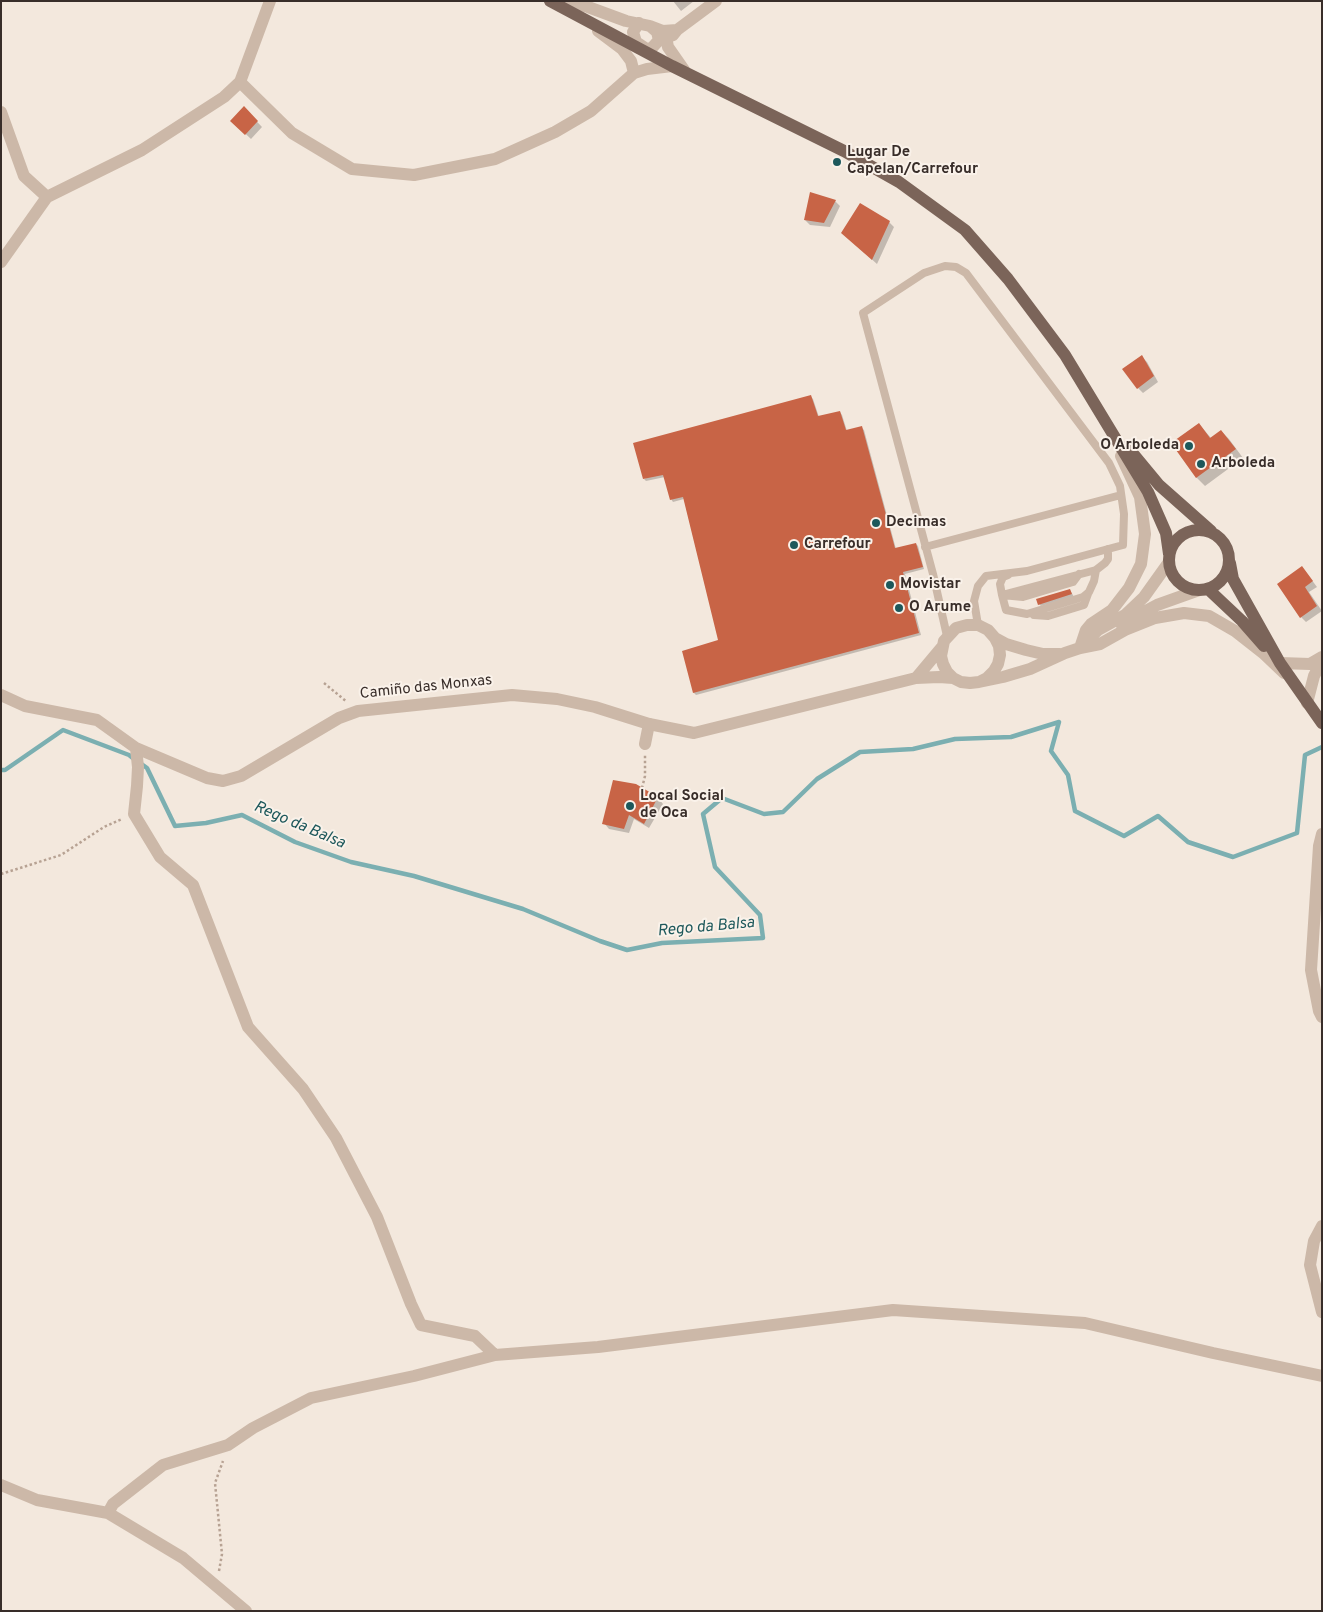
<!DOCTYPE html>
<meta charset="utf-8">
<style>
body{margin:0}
#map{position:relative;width:1323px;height:1612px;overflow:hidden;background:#f3e8dd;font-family:Overpass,sans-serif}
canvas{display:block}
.frame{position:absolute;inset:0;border:2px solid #382d29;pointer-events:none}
</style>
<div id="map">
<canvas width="1323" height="1612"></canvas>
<div class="frame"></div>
</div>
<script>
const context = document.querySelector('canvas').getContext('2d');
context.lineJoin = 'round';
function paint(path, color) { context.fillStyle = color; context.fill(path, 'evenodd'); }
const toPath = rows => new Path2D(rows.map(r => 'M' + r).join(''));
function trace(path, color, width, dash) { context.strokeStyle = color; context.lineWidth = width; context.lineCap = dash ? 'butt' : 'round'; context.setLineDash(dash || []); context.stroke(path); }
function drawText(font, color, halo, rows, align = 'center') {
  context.font = font + ' Overpass,sans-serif'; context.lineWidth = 4; context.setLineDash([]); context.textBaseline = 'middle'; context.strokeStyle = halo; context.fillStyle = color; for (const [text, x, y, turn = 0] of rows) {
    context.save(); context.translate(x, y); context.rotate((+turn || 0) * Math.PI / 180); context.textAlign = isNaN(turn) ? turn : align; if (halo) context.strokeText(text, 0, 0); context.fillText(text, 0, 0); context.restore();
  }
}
paint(toPath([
 [673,1,694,1,681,11],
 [244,108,262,127,251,139,232,121],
 [835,201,840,206,830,227,810,225,805,220],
 [889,222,894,227,877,264,848,238],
 [1142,357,1147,362,1158,382,1143,393,1138,388],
 [811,397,813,399,819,417,840,412,842,415,847,431,862,428,864,430,896,549,916,544,918,546,924,569,905,574,921,635,696,695,694,693,684,652,719,641,684,499,673,502,671,499,665,477,646,481,644,479],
 [1199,424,1211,438,1221,431,1229,439,1243,458,1205,486,1197,478,1173,444],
 [1302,567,1317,587,1309,592,1322,611,1306,622,1301,617],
 [1070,590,1074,597,1041,606,1039,604],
 [636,785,658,798,663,804,649,828,634,819,629,833,609,829,604,823]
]), '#0003');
trace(toPath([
 [140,763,147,768,175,826,206,823,242,815,295,842,351,862,414,876,523,909,600,941,627,950,662,943,763,938,760,915,715,867,703,814,722,798,764,814,783,812,817,779,860,752,913,749,955,739,1011,737,1059,722,1051,751,1068,775,1075,811,1124,836,1158,816,1188,842,1233,857,1297,833,1305,755,1322,747],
 [1,770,5,770,63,730,129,755,134,759]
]), '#7bafb1', 4.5);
paint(toPath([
 [244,106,258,121,245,135,230,121],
 [810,192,836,200,824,223,804,220],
 [860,203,890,221,872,260,841,233],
 [1142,355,1154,376,1137,389,1122,369],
 [811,395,818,416,840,411,846,430,862,426,895,548,916,543,923,567,903,572,919,633,693,693,682,651,718,640,683,497,670,500,663,475,643,479,633,443],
 [1199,423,1210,438,1221,430,1236,449,1196,478,1171,443],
 [1302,566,1313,581,1305,587,1317,606,1300,618,1277,584],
 [1070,589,1072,594,1038,605,1036,599],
 [613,780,636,784,658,797,644,824,629,815,624,829,602,824]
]), '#c86446');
trace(toPath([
 [324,683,347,702],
 [642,788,645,776,645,755],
 [1,874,61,855,104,827,122,819],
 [219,1571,222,1554,215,1483,223,1461]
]), '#b7a293', 2.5, [2.5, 2.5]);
trace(toPath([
 [925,547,1121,495],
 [1079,574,1073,582,1023,597,1002,595,1006,610,1027,614,1083,597,1089,592,1094,581,1096,570],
 [1008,575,1003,577,1000,584,1002,595,1096,570,1105,563,1108,559,1108,549],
 [1034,615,1048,616,1084,605,1088,594],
 [947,636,933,574,863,313,924,273,945,266,956,267,966,273,1109,463,1120,486,1124,514,1123,545,1027,571,986,576,978,586,974,601,978,625]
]), '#ccb8a8', 8);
trace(toPath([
 [565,1,588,7,626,21,650,26,657,32,659,40],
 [639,23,633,32,636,42,645,48],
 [677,30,716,1],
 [598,31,622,49,631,61,634,73],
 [666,37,668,47,684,70],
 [639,48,651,49,659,40,673,35,677,30,663,31,650,26],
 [240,82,292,133,352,169,414,175,495,159,555,132,591,111,634,73,647,69,672,66],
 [1,112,24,176,47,197],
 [1,262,47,197,142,150,224,97,240,82,270,1],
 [1,695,25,706,97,720,136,748,138,767,137,786,134,814,160,857,193,885,248,1027,303,1089,336,1138,377,1217,411,1304,421,1325,475,1336,495,1355,414,1376,311,1398,253,1428,228,1445,163,1465,113,1504,108,1513],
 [136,748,207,778,223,781,241,776,339,718,358,711,512,695,557,699,595,707,649,724,645,744],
 [1322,834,1319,846,1311,970,1319,1011,1322,1017],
 [1322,1226,1314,1241,1310,1265,1322,1312],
 [495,1355,598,1347,893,1310,1085,1323,1213,1353,1322,1376],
 [1,1485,37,1500,108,1513,183,1558,246,1611]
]), '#ccb8a8', 12);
trace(toPath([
 [1121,624,1157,605,1199,590],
 [995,638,1006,644,1026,650,1043,654,1060,654],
 [1082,646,1098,630,1125,615,1144,597,1169,562],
 [1080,648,1086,630,1091,624,1112,610,1129,588,1141,564,1145,534,1140,497,1121,456],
 [1280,663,1310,664,1322,657],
 [916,678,942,647],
 [979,682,987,678,994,671,998,664,1000,655,999,646,995,638,988,630,978,625,967,625,956,628,944,641,941,656,943,664,947,672,953,678,961,682,970,683,979,682,1003,677,1030,669,1065,653,1080,648,1100,644,1125,630,1155,618,1184,613,1209,616,1235,631,1263,653,1284,673],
 [1307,703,1314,676,1322,660],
 [649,724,694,733,916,678,939,677,953,678]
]), '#ccb8a8', 12);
trace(toPath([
 [550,1,672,66,844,151,899,182,965,230,1008,279,1065,355,1148,492,1166,533,1169,554],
 [1130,450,1159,485,1211,531],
 '1169 560a30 30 0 1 1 60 0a30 30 0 1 1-60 0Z',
 [1230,563,1233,579,1280,663,1322,723],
 [1208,589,1242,621,1264,646]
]), '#7b6459', 12);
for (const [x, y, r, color] of [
 [837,162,5,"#1d585b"],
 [1189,446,5,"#1d585b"],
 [1201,464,5,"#1d585b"],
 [876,523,5,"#1d585b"],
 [794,545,5,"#1d585b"],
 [890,585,5,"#1d585b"],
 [899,608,5,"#1d585b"],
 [630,806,5,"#1d585b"]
]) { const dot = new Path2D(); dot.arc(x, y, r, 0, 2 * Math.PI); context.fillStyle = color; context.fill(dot); trace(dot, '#faf2ea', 2); }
drawText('bold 15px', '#382d29', '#faf2ea', [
 ["Lugar De",847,153],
 ["Capelan/Carrefour",847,170],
 ["O Arboleda",1179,446,"right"],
 ["Arboleda",1211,464],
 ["Decimas",886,523],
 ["Carrefour",804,545],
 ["Movistar",900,585],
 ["O Arume",909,608],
 ["Local Social",640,797],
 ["de Oca",640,814]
], 'left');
drawText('15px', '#382d29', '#faf2ea', [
 ["Camiño das Monxas",426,688,-6]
]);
drawText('italic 16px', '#1d585b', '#faf2ea', [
 ["Rego da Balsa",299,826,23],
 ["Rego da Balsa",706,928,-5]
]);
</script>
